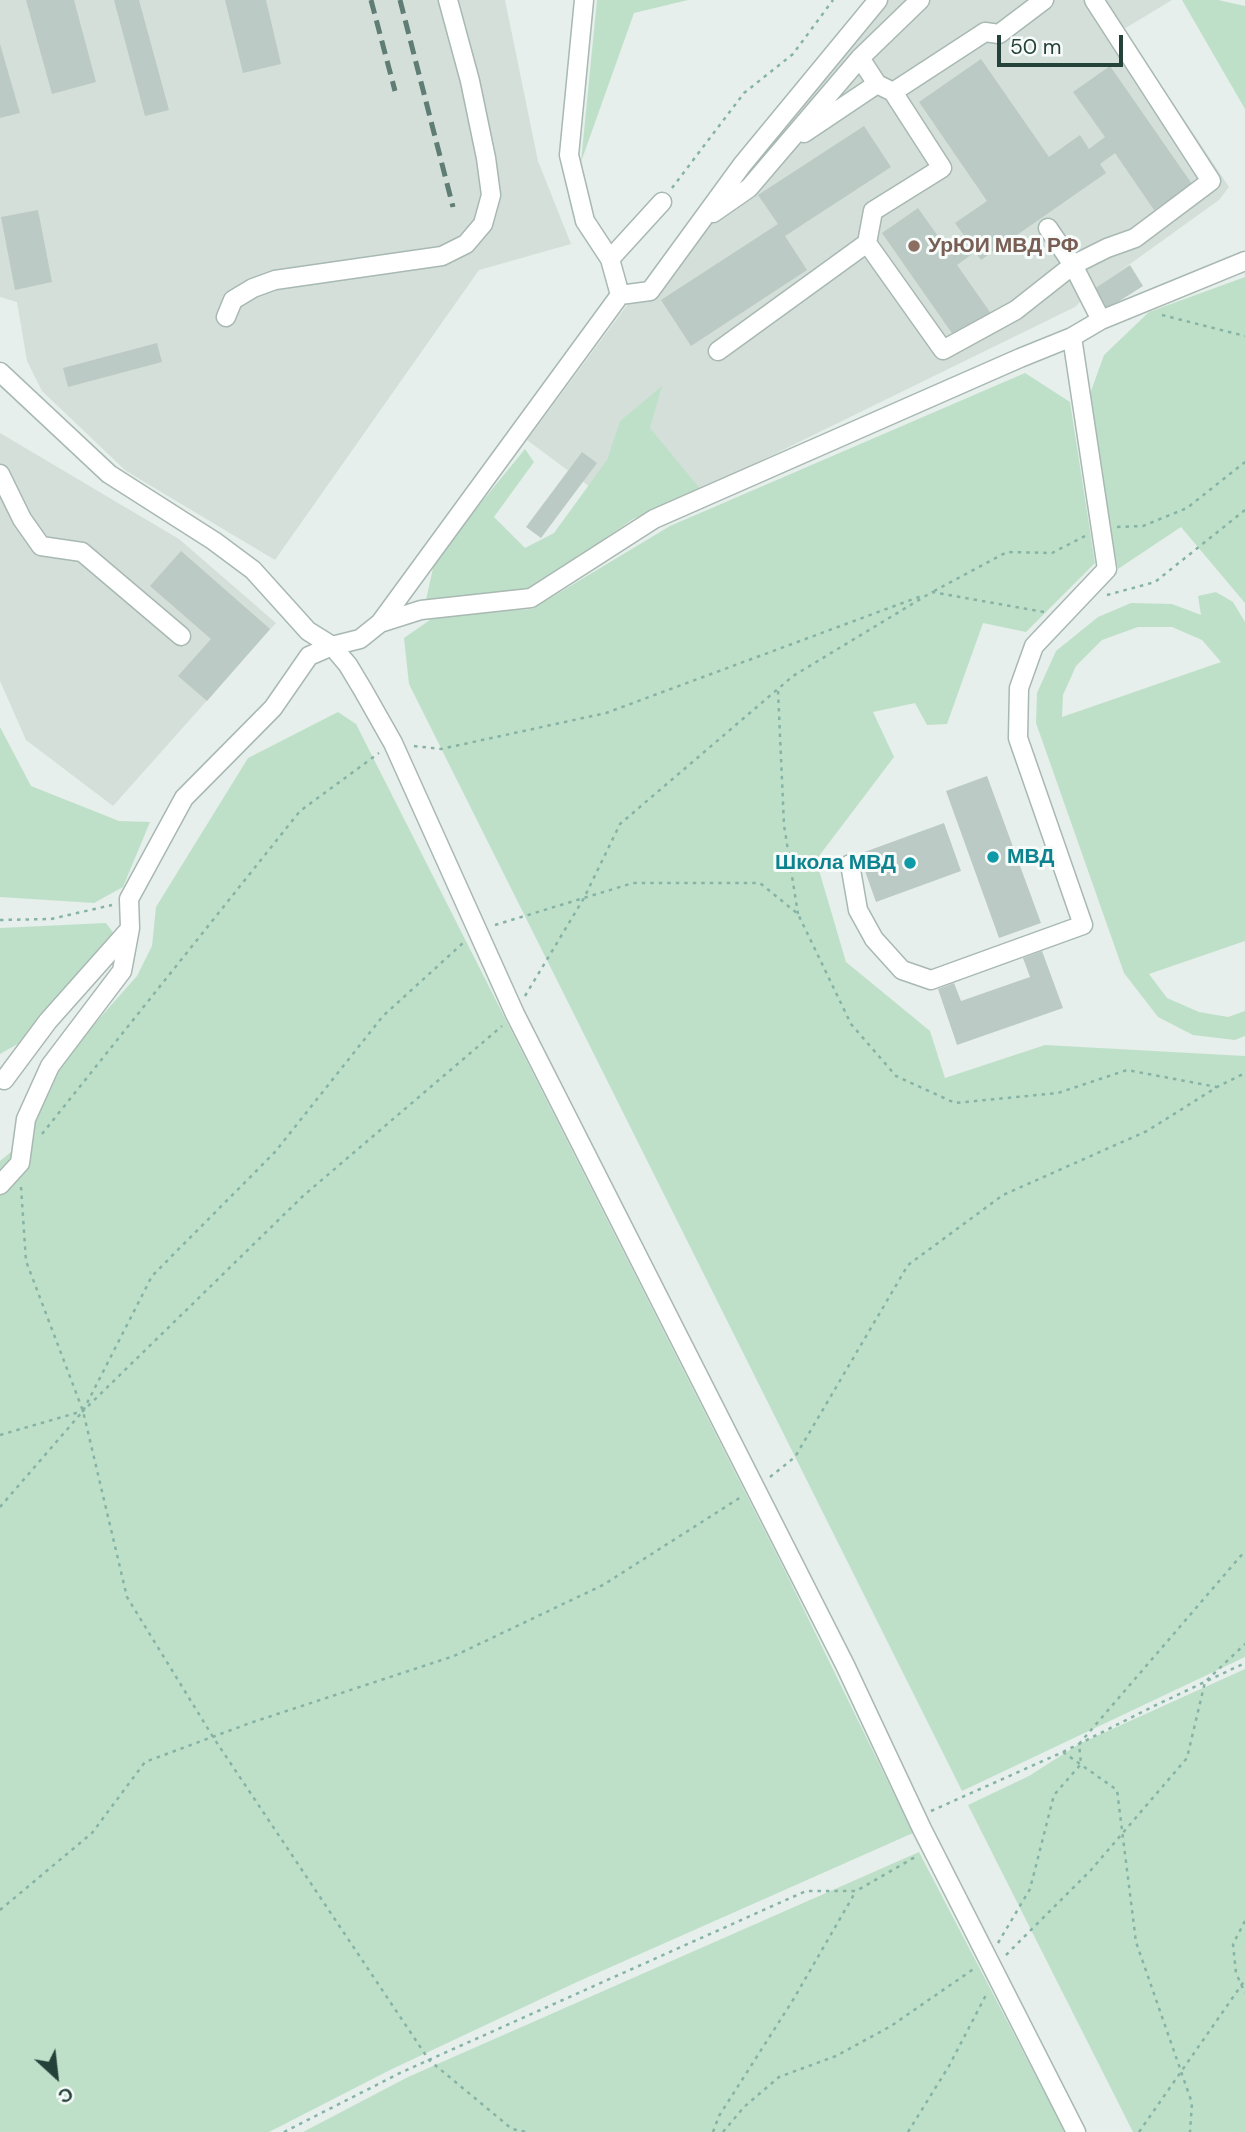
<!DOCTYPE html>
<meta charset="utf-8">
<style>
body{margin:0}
#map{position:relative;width:1245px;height:2132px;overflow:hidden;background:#e6efeb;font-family:"DM Sans",sans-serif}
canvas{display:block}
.north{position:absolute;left:21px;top:2041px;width:70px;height:70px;-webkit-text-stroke:5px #f7fbf9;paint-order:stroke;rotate:153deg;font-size:19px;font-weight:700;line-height:28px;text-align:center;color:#24423a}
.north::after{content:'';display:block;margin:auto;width:24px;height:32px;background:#24423a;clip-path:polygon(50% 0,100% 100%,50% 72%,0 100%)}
.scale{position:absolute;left:997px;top:35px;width:126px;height:32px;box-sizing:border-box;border:4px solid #24423a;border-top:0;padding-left:9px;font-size:21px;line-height:24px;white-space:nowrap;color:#24423a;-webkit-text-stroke:5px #f7fbf9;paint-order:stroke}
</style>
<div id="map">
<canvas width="1245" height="2132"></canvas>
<div class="north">С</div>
<div class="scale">50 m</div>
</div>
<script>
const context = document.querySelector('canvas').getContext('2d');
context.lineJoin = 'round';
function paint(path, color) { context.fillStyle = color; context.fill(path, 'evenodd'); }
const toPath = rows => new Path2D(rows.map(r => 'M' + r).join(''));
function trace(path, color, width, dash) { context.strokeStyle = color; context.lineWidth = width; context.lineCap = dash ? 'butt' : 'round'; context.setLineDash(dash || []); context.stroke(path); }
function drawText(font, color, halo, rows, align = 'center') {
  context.font = font + ' "DM Sans",sans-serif'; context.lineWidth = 6; context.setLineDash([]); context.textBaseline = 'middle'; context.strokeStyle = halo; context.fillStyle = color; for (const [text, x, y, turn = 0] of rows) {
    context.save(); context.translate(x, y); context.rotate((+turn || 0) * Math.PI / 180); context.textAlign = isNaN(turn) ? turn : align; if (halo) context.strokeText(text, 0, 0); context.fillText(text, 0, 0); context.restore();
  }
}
paint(toPath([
 [0,0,505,0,538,161,571,244,479,270,275,560,126,471,42,391,27,361,17,302,0,297],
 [865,0,1172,0,1124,29,1229,187,1219,200,1087,295,1075,307,701,490,633,519,527,440,636,293],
 [0,433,179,539,276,623,113,806,26,740,0,681]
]), '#d4dfda');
paint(toPath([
 [597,0,688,0,634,13,581,162],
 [1182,0,1218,0,1245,6,1245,109],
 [1245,277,1245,603,1181,527,1118,569,1086,405,1104,355,1149,312],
 [1025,373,1070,402,1095,563,1026,632,983,623,947,724,927,725,915,703,873,712,894,757,816,860,846,962,930,1031,945,1078,1045,1045,1245,1056,1245,1657,962,1791,409,684,404,638,437,615,532,609,670,526],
 [662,386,650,428,701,490,633,519,530,591,426,600,435,559,525,449,534,462,494,517,525,548,554,533,607,460,620,421],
 [1216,592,1233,602,1245,622,1245,941,1149,974,1167,998,1199,1012,1228,1017,1245,1011,1245,1036,1235,1040,1193,1035,1158,1017,1124,973,1036,723,1037,693,1056,651,1098,617,1131,603,1172,604,1201,615,1198,596],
 [1138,627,1172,627,1202,640,1221,662,1062,717,1063,695,1076,666,1102,640],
 [338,712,356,724,786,1573,913,1833,577,1982,390,2070,269,2132,0,2132,0,1161,28,1138,66,1056,137,976,152,946,156,907,248,758],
 [0,727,31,786,119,821,150,822,123,887,94,903,0,897],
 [106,923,115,935,30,1037,0,1054,0,928],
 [1245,1669,1245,2132,1133,2132,968,1805,1029,1776,1079,1744],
 [919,1852,1065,2132,303,2132,408,2077]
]), '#bfe0c8');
paint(toPath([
 [26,0,74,0,96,82,52,94],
 [114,0,139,0,169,110,145,116],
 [225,0,266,0,281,64,243,73],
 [0,44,20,113,0,118],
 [981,59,1049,157,1080,135,1089,149,1105,137,1073,92,1110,66,1192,184,1154,210,1115,153,1100,164,1106,173,981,260,975,252,957,265,992,315,956,339,882,233,918,208,947,249,965,237,955,223,987,201,919,102],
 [864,126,891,167,785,236,807,270,691,346,661,300,778,224,758,195],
 [38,210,52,282,15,290,1,217],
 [1130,265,1143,286,1107,309,1094,289],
 [157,343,162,362,68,387,63,368],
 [582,452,597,463,541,538,526,527],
 [181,551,270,629,207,701,178,676,211,639,150,586],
 [987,776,1041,923,999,938,946,791],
 [944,823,961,871,876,902,859,854],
 [1042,951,1063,1008,957,1045,938,989,954,983,961,1001,1030,977,1023,958]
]), '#bbcac4');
const minor = toPath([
 [584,0,569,155,585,221,610,259],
 [893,92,985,32,999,34,1044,0],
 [804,133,877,84],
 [713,213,749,188,860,58,920,0],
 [1048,228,1073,265,1101,320],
 [867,243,943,350,1016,310,1073,265,1107,248,1135,238,1211,181,1094,0],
 [620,295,650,291,742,165,878,0],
 [226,317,233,300,253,288,275,280,442,256,466,244,483,224,491,195,486,158,470,81,448,0],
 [718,351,867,243,873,211,942,168,893,92,877,84,860,58],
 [0,372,109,474,214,541,253,570,308,631,332,646,348,665,363,690,393,743,515,1014,845,1665,922,1829,1076,2132],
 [0,474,22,519,41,546,82,552,181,636],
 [380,623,620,295,610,259,662,202],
 [850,864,858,910,874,939,902,970,931,980,1083,925,1018,738,1019,688,1034,646,1107,569,1072,337],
 [4,1080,48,1021,128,931],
 [0,1185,20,1163,26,1119,50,1066,122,971,130,928,129,899,184,798,273,708,309,656,332,646,360,639,380,623,421,610,531,598,654,519,1020,358,1072,337,1101,320,1245,261]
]);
trace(minor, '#a8b8b2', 21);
trace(toPath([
 [672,188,744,93,793,54,833,0],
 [1162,315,1245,336],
 [1117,527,1143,526,1187,508,1245,462],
 [934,591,1007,552,1052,553,1085,536],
 [1107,595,1155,582,1245,510],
 [778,691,784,825,798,914],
 [414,746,441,749,606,713,924,595],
 [0,920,51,919,112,905],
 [495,925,633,883,760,883,798,914,851,1024,896,1076,955,1103,1058,1093,1127,1070,1217,1087],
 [525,996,584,898,620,824,793,676,932,592,1044,612],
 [42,1134,300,811,379,753],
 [21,1187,26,1261,83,1411,127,1597,213,1737,429,2060,512,2129,527,2132],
 [0,1435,83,1411,303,1196,502,1026],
 [770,1477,795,1457,908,1265,1003,1195,1147,1131,1217,1087,1245,1073],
 [0,1507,83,1411,152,1276,275,1152,383,1016,463,943],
 [1063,1752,1117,1790,1136,1942,1192,2103,1190,2132],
 [931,1811,1063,1752,1154,1706,1245,1663],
 [0,1910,92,1833,145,1762,250,1723,454,1656,603,1585,741,1497],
 [1245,1921,1233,1944,1236,1973,1245,1993],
 [998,1943,1030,1889,1054,1795,1081,1764,1079,1744,1245,1551],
 [1006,1955,1091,1870,1187,1758,1205,1682,1245,1644],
 [284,2132,402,2072,806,1891,856,1891,917,1856],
 [713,2132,719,2116,793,2000,856,1891],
 [723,2132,744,2107,779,2077,836,2056,891,2026,975,1968],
 [908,2132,949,2066,986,1995],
 [1139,2132,1245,1980]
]), '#86b3a5', 2.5, [3.5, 5]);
trace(minor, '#fff', 18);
trace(toPath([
 [371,0,395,91],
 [400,0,453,207]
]), '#5f7d75', 5, [14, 7]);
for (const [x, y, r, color] of [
 [914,246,7,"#8d6e63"],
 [993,857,7,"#0f9aa8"],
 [910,863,7,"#0f9aa8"]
]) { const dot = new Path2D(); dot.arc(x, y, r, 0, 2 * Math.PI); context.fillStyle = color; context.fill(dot); trace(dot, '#f7fbf9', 2.5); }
drawText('bold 21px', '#785e54', '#f7fbf9', [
 ["УрЮИ МВД РФ",928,246]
], 'left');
drawText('bold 21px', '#0d838f', '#f7fbf9', [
 ["МВД",1007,857],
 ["Школа МВД",896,863,"right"]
], 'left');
</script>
